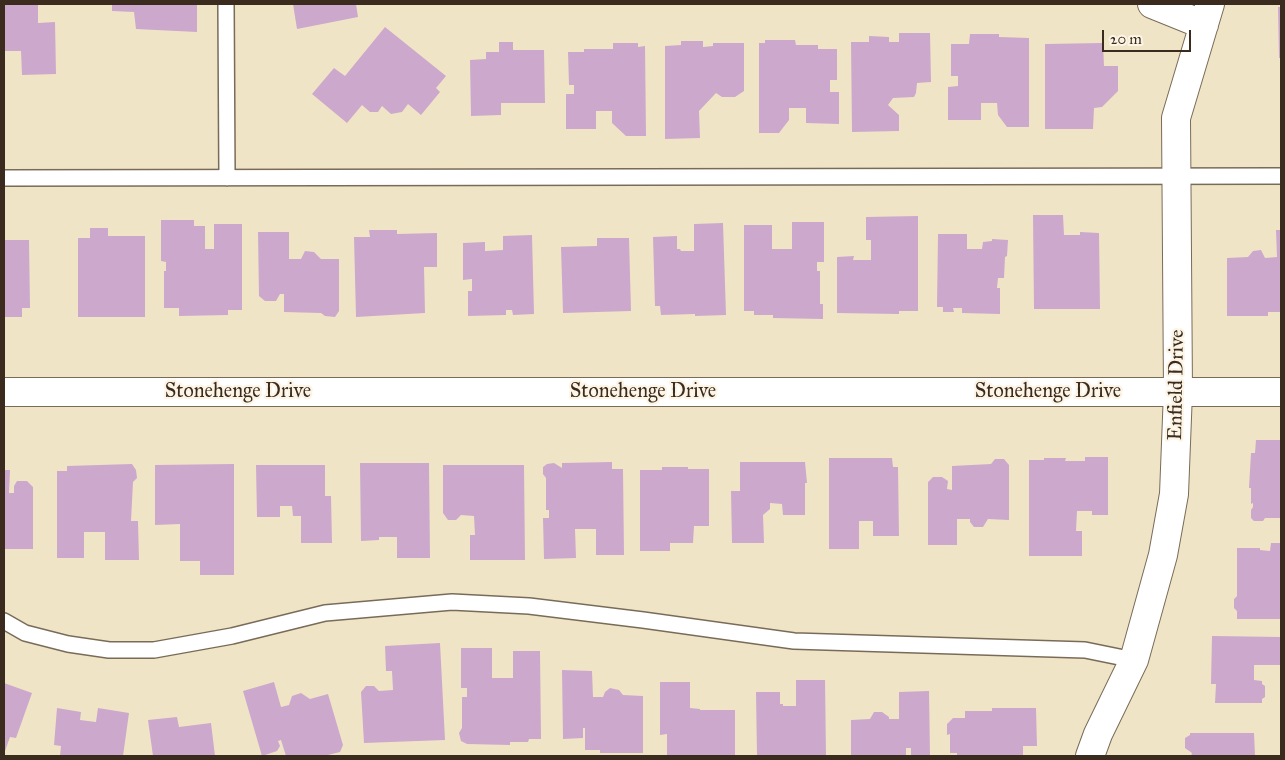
<!DOCTYPE html>
<style>
body{margin:0}
#map{position:relative;width:1285px;height:760px;overflow:hidden;background:#efe5c6;font-family:"IM FELL Great Primer",serif}
canvas{display:block}
.frame{position:absolute;inset:0;border:5px solid #3b2a1e;pointer-events:none}
.scale{position:absolute;left:1102px;top:30px;width:89px;height:22px;box-sizing:border-box;border:2px solid #3b2a1e;border-top:0;padding-left:6px;font-size:15px;line-height:18px;white-space:nowrap;color:#3b2a1e;-webkit-text-stroke:4px #fcf5e5;paint-order:stroke}
</style>
<div id="map">
<canvas width="1285" height="760"></canvas>
<div class="frame"></div>
<div class="scale">20 m</div>
</div>
<script>
const context = document.querySelector('canvas').getContext('2d');
context.lineJoin = 'round';
function paint(path, color) { context.fillStyle = color; context.fill(path, 'evenodd'); }
const toPath = rows => new Path2D(rows.map(r => 'M' + r).join(''));
function trace(path, color, width, dash) { context.strokeStyle = color; context.lineWidth = width; context.lineCap = dash ? 'butt' : 'round'; context.setLineDash(dash || []); context.stroke(path); }
function drawText(font, color, halo, rows, align = 'center') {
  context.font = font + ' "IM FELL Great Primer",serif'; context.lineWidth = 4.5; context.setLineDash([]); context.textBaseline = 'middle'; context.strokeStyle = halo; context.fillStyle = color; for (const [text, x, y, turn = 0] of rows) {
    context.save(); context.translate(x, y); context.rotate((+turn || 0) * Math.PI / 180); context.textAlign = isNaN(turn) ? turn : align; if (halo) context.strokeText(text, 0, 0); context.fillText(text, 0, 0); context.restore();
  }
}
paint(toPath([
 [4,4,38,4,38,23,55,22,56,74,22,75,21,51,4,51],
 [112,4,197,4,197,32,136,29,134,12,112,11],
 [293,4,356,4,358,17,297,29],
 [1278,7,1281,7,1281,58,1279,58],
 [385,27,446,76,436,88,440,92,421,115,408,104,402,112,391,114,382,106,378,112,370,112,362,105,347,123,312,94,334,68,345,76],
 [899,33,930,33,931,82,917,83,916,93,914,97,893,98,888,105,899,115,899,131,852,132,851,42,869,42,869,36,889,37,889,42,899,42],
 [970,34,999,34,999,37,1029,38,1029,127,1007,127,998,115,997,103,981,103,981,120,948,120,948,87,958,86,958,76,951,76,951,44,969,44],
 [765,40,795,40,796,45,818,45,818,49,837,49,837,80,830,80,830,92,839,92,839,124,806,123,806,108,789,108,789,120,779,133,759,133,759,43,765,43],
 [681,41,703,41,703,47,713,46,713,43,744,43,744,91,735,97,722,97,716,93,699,111,700,138,665,139,665,46,681,45],
 [499,42,513,42,513,50,544,50,545,103,501,103,501,115,471,116,470,60,486,59,486,52,499,52],
 [613,43,638,43,638,47,645,46,646,136,626,136,612,123,612,111,596,111,596,129,566,129,566,94,574,94,574,85,569,85,568,52,584,52,584,49,613,49],
 [1103,43,1104,66,1118,66,1118,91,1102,107,1094,108,1093,129,1045,129,1045,44],
 [1033,215,1063,215,1064,235,1080,235,1080,232,1099,233,1100,309,1034,309],
 [918,216,918,311,899,311,899,314,837,313,837,257,854,256,853,260,871,260,871,240,866,240,866,217],
 [161,220,194,220,194,226,205,226,205,249,214,249,214,224,242,224,242,310,228,310,228,315,179,316,179,308,164,308,164,271,166,271,166,262,161,261],
 [792,222,824,222,824,262,817,262,817,271,820,271,820,304,823,304,823,319,773,318,773,315,754,315,754,311,744,311,744,225,772,225,772,249,792,249],
 [723,223,726,315,695,316,695,314,661,315,660,306,655,306,653,237,677,236,677,249,680,249,681,251,694,251,694,224],
 [90,228,108,228,108,236,145,236,145,317,78,317,78,238,90,238],
 [369,230,397,230,397,234,437,233,437,267,424,267,425,313,356,317,354,237,370,237],
 [1276,230,1281,230,1281,312,1268,312,1268,316,1227,316,1227,258,1248,257,1253,251,1261,250,1265,258,1277,257],
 [258,232,289,232,289,259,301,259,305,251,314,252,321,259,339,259,339,311,335,317,325,316,321,313,284,312,284,294,280,294,276,301,265,301,259,296],
 [938,234,967,234,967,249,982,249,983,242,992,241,992,239,1008,240,1007,256,1005,257,1004,278,998,278,997,288,1000,288,1000,314,962,313,962,308,953,308,954,312,943,312,943,307,937,307],
 [532,235,534,314,513,315,512,310,506,310,506,315,468,316,468,291,472,291,472,279,463,280,463,243,485,242,485,251,503,250,503,236],
 [597,238,629,238,631,311,563,313,561,247,597,246],
 [5,240,29,240,30,308,22,308,22,317,4,317],
 [1256,440,1281,440,1281,518,1265,518,1263,521,1254,521,1251,518,1251,510,1253,507,1253,503,1251,504,1251,488,1249,488,1251,453,1255,453],
 [1085,457,1108,457,1108,515,1092,515,1092,511,1077,511,1076,531,1082,531,1082,556,1029,556,1029,460,1044,460,1044,458,1066,458,1065,461,1085,461],
 [829,458,892,458,893,467,898,467,899,536,873,536,873,521,859,521,859,549,829,549],
 [995,459,1004,459,1009,465,1009,520,988,519,983,527,974,527,970,522,970,519,957,519,957,545,928,545,928,482,933,477,942,477,948,481,947,489,952,490,952,466,991,464],
 [612,462,612,469,623,469,624,555,596,555,596,529,575,529,576,558,544,559,543,518,549,518,549,510,546,510,546,478,543,474,543,467,547,464,554,463,562,468,562,463],
 [740,462,805,462,807,483,805,483,805,515,783,515,782,504,770,503,770,509,763,515,764,543,732,543,731,491,740,491],
 [360,463,429,463,430,558,397,558,397,537,379,537,379,540,361,541],
 [132,464,136,470,137,478,133,482,131,521,138,521,139,560,105,560,105,532,84,532,84,558,57,558,57,471,67,471,67,466],
 [234,464,234,575,200,575,200,561,180,561,180,524,155,525,155,465],
 [256,465,325,465,325,496,331,496,332,543,301,543,301,516,293,516,292,506,280,506,280,517,257,517],
 [443,465,524,465,525,560,470,560,470,535,475,535,474,516,461,515,456,520,448,520,443,513],
 [662,467,688,467,688,469,709,469,709,526,694,526,693,543,670,543,670,551,640,551,640,470,662,470],
 [4,470,10,470,9,493,14,493,14,486,17,481,27,481,33,487,33,549,4,549],
 [1271,543,1281,543,1281,619,1237,619,1237,611,1234,608,1234,599,1237,596,1237,548,1260,548,1260,550,1270,551],
 [1212,636,1281,637,1281,665,1254,665,1254,680,1262,681,1262,684,1265,686,1265,697,1262,699,1262,703,1215,703,1216,684,1211,684],
 [440,643,445,740,364,743,361,692,366,686,374,686,379,691,393,690,392,671,386,671,385,646],
 [461,648,492,648,492,678,513,678,513,651,540,651,541,739,529,739,528,742,510,742,510,745,467,744,461,741,459,733,462,728,462,697,467,697,467,688,461,688],
 [562,670,592,671,593,697,603,697,605,692,610,688,619,690,623,695,643,696,643,753,600,753,600,750,585,750,585,728,583,728,583,738,563,739],
 [796,680,825,680,826,756,757,756,756,692,780,692,780,704,783,704,783,706,796,706],
 [274,682,281,707,289,705,292,696,301,693,310,699,328,694,343,745,340,752,324,756,286,756,281,740,278,741,280,746,277,751,262,756,243,691],
 [660,682,690,682,690,708,700,709,700,710,735,710,735,756,667,756,667,734,660,735],
 [4,683,32,693,16,738,10,737,4,754],
 [929,691,930,756,911,756,911,748,906,748,906,756,851,756,851,720,870,719,874,712,882,712,889,717,889,719,899,719,899,692],
 [57,708,81,712,80,720,96,722,98,708,129,713,123,756,60,756,61,746,54,745],
 [992,708,1036,708,1037,746,1023,746,1023,756,957,756,957,753,950,753,950,734,947,735,947,724,953,718,965,718,965,711,992,711],
 [177,717,179,727,211,723,215,756,153,756,148,720],
 [1190,733,1254,733,1255,756,1191,756,1192,753,1185,748,1185,738,1190,735]
]), '#cca8cd');
const lane = toPath([
 [226,4,227,178],
 [4,178,1281,176],
 [4,621,25,633,68,644,109,650,154,650,232,636,325,613,452,602,529,606,643,620,794,641,1085,650,1134,660]
]);
const street = toPath([
 [1152,4,1204,25],
 [4,392,1281,392],
 [1090,756,1098,734,1134,660,1163,555,1174,494,1178,392,1176,118,1210,4]
]);
trace(lane, '#7a6b59', 18);
trace(street, '#7a6b59', 30);
trace(lane, '#fff', 15);
trace(street, '#fff', 28);
drawText('20px', '#3b2a1e', '#fcf5e5', [
 ["Enfield Drive",1177,385,-89],
 ["Stonehenge Drive",238,392],
 ["Stonehenge Drive",643,392],
 ["Stonehenge Drive",1048,392]
]);
</script>
